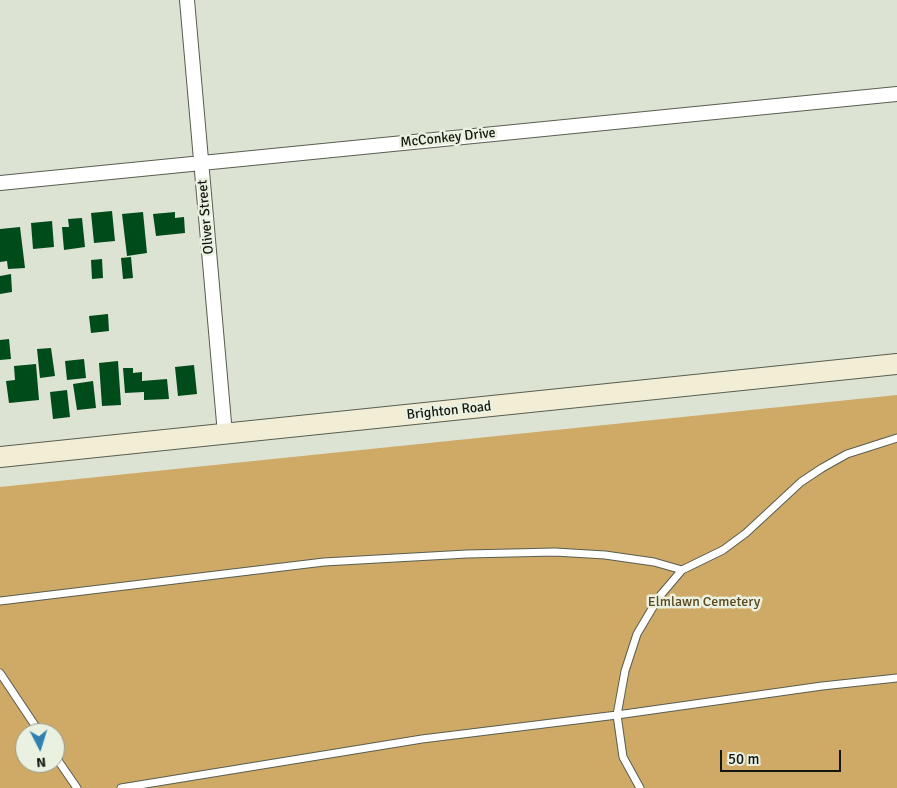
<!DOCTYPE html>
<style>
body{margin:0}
#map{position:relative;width:897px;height:788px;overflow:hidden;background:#dce3d3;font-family:Signika,sans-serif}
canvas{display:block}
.north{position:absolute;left:15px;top:723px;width:50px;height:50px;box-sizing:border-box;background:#eaf1e0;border:1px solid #949a8d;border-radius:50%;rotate:175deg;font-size:14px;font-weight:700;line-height:20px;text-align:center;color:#141711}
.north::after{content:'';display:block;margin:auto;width:18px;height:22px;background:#3081b2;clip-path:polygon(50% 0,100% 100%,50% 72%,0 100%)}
.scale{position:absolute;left:720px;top:750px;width:121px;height:22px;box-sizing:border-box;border:2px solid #141711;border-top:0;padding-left:6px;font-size:15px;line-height:18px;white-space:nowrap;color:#141711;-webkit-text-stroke:4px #eaf1e0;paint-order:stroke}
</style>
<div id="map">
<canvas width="897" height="788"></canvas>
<div class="north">N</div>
<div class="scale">50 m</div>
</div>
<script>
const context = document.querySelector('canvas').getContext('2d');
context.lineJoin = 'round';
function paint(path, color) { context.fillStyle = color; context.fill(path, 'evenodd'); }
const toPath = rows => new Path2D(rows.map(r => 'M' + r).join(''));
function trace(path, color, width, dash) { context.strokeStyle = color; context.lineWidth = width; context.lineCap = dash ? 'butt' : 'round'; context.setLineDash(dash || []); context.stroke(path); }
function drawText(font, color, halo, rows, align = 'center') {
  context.font = font + ' Signika,sans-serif'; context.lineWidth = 5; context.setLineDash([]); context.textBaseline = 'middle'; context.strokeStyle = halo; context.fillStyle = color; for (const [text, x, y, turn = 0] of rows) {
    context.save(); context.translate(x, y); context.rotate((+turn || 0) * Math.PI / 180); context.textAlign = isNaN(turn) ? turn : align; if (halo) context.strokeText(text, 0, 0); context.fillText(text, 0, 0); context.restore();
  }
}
paint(toPath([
 [897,395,897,788,0,788,0,487],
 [25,733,55,733,55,763,25,763]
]), '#cfa966');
paint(toPath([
 [112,211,115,241,94,243,91,213],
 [143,212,147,253,127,256,122,214],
 [175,212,175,218,184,217,185,233,156,236,153,214],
 [82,218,85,247,64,250,62,227,69,227,68,219],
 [52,221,54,247,33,249,31,223],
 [20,227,25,268,8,269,7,261,0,262,0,229],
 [131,257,133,278,123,279,121,258],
 [102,259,103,278,92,279,91,260],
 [11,274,12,292,0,294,0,276],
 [108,314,109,331,91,333,89,316],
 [9,339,11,359,0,360,0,340],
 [51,348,55,376,40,378,37,349],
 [84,359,86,378,67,380,65,361],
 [118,361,121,405,102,406,99,363],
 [36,364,39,400,9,403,6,381,15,380,14,366],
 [194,365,197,394,178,396,175,367],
 [123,368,133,368,133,373,142,372,142,381,167,379,169,399,144,400,144,392,125,393],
 [93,381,96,408,77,410,73,384],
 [67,390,70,417,53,419,50,392]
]), '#004b1a');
const lane = toPath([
 [0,601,324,562,467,554,555,552,605,555,654,562,682,570],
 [0,673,40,733],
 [55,756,77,788],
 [121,788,422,739,617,715,822,686,897,678],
 [640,788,623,757,617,715,625,671,637,634,659,597,682,570,723,550,746,533,801,482,822,468,847,454,897,438]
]);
const street = toPath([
 [187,0,225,434],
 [0,183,897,94]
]);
const secondary = toPath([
 [0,457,897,364]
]);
trace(lane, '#585e50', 9);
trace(street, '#585e50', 16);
trace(secondary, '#585e50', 22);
trace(lane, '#fff', 7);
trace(street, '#fff', 14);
trace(secondary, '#f1eed5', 20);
drawText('14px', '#141711', '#eaf1e0', [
 ["McConkey Drive",448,138,-6],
 ["Oliver Street",206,217,-95],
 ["Brighton Road",449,411,-6]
]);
drawText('14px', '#5c471e', '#eaf1e0', [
 ["Elmlawn Cemetery",704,602]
]);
</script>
